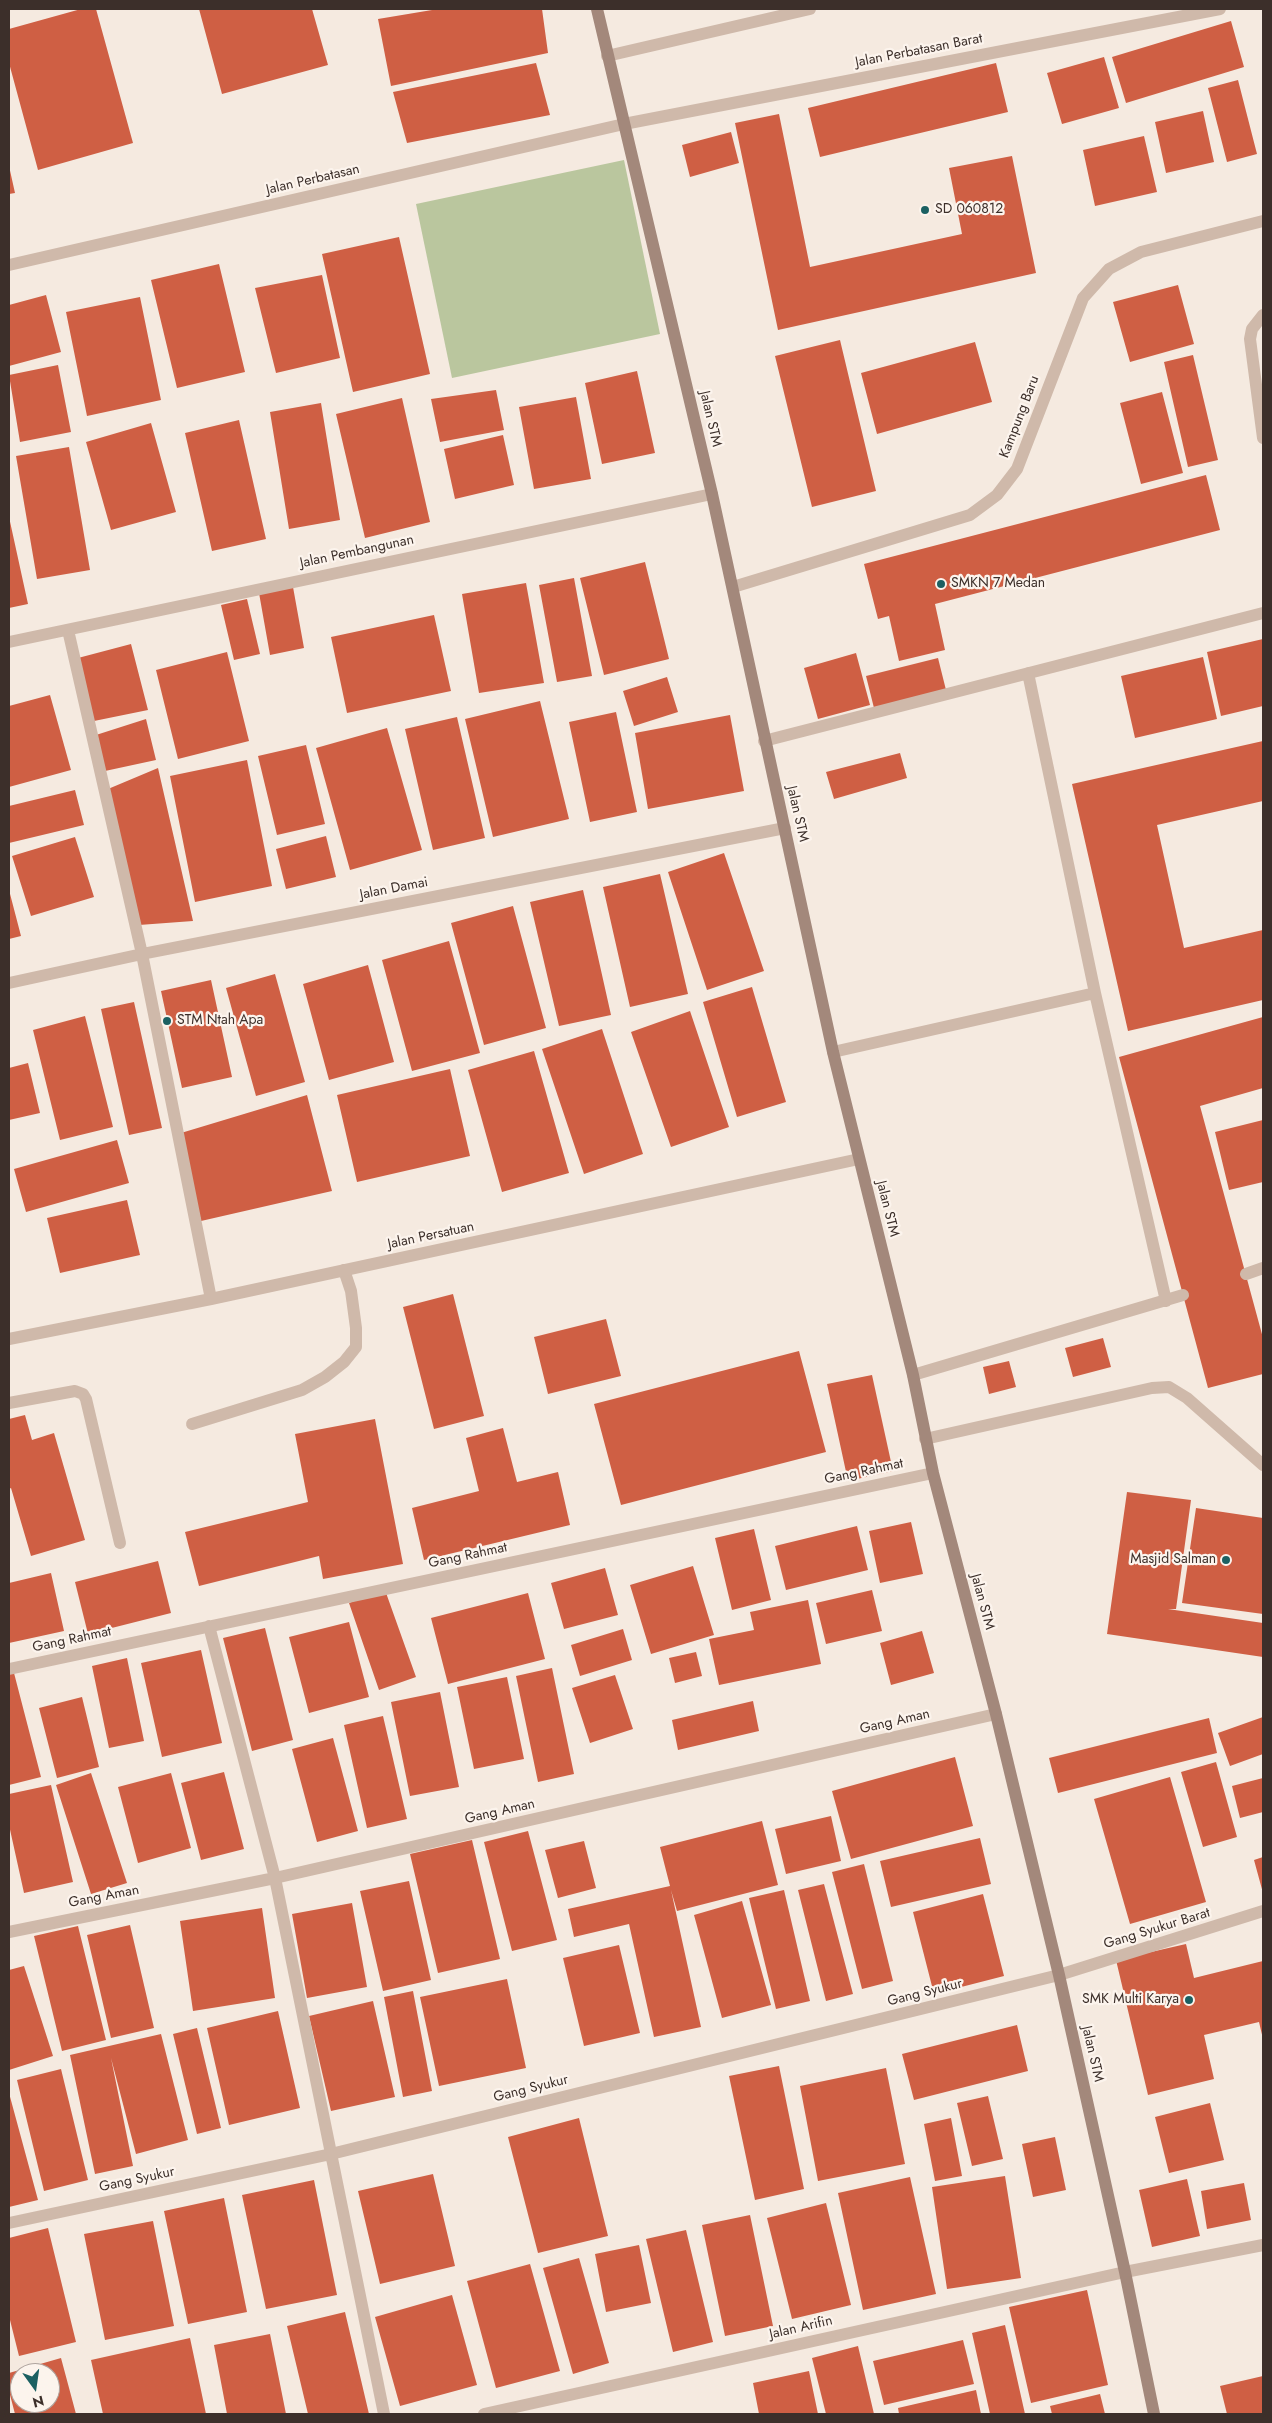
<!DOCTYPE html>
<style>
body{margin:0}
#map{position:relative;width:1272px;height:2423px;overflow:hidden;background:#f5eae0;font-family:Jost,sans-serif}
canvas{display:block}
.frame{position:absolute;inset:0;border:10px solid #3c2f2a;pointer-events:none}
.north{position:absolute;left:10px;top:2363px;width:50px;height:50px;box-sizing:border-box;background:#fcf4ed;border:1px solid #afa59f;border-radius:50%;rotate:166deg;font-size:14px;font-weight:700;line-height:20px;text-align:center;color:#3c2f2a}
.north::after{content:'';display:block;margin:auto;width:18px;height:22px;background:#1b6062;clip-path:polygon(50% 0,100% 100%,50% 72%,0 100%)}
</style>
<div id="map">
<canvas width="1272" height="2423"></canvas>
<div class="frame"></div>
<div class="north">N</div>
</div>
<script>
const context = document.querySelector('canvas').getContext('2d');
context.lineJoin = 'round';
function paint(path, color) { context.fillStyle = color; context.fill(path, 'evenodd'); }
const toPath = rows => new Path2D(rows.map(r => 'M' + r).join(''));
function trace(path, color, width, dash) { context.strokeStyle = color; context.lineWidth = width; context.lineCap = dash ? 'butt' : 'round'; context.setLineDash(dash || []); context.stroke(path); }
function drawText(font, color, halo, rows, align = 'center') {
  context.font = font + ' Jost,sans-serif'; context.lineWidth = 4.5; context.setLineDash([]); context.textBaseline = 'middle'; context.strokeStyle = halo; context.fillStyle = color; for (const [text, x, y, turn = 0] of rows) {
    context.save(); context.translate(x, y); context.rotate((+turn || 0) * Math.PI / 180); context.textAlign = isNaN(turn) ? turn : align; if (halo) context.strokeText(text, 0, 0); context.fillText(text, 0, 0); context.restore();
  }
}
paint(toPath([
 [624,160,660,334,452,378,416,204]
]), '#bac69e');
paint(toPath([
 [81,9,96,9,133,143,38,170,9,63,9,29],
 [199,9,312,9,328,65,222,94],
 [438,9,542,9,548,53,391,86,378,19],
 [1231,21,1244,67,1126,103,1112,57],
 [1104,57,1119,108,1062,124,1047,73],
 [536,63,550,115,407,143,393,92],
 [996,63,1008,112,820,157,808,108],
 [1238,80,1257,154,1227,162,1208,88],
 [1203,111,1214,162,1166,173,1155,122],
 [779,114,810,267,962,234,949,168,1012,156,1036,273,778,330,735,123],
 [731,132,739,163,690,177,682,145],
 [1144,136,1157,192,1095,206,1083,150],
 [9,166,15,193,9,194],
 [399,237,430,374,353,392,322,254],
 [219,264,245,372,177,388,151,280],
 [322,275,340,358,276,373,255,288],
 [1178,285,1194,344,1130,362,1113,302],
 [46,295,61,352,9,366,9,305],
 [140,297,161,400,87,416,66,312],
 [840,340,876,491,812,507,775,356],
 [975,342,992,402,877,434,861,373],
 [1193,355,1218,460,1188,467,1164,362],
 [58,365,71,432,20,442,9,375],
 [637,371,655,453,602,464,585,383],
 [496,390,504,430,440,442,431,399],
 [1162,392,1183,473,1141,484,1120,403],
 [576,397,591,479,534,489,519,407],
 [402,398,430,522,365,538,336,414],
 [321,403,340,520,289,529,270,412],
 [239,420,266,539,212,551,185,433],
 [151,423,176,512,111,530,86,442],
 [503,435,514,485,455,499,444,449],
 [69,447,90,570,37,579,16,456],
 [1206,475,1220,530,935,604,945,650,899,661,889,616,878,619,864,564],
 [9,517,28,604,9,608],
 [645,562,669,659,604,675,580,578],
 [574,578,592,676,557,682,539,585],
 [526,583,544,683,479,693,462,594],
 [293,587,304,648,270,655,259,593],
 [247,599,260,654,234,660,221,605],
 [434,615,451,691,347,713,331,637],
 [1263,639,1263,706,1221,716,1207,652],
 [131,644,148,710,94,721,78,658],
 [227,652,249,741,178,759,156,670],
 [856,653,870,705,818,719,804,668],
 [1203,657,1217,719,1135,738,1121,676],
 [938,658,946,690,874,708,866,676],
 [667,677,678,712,634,726,623,691],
 [50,695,71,770,9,787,9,706],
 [540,701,569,819,493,837,465,719],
 [616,712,637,812,590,822,569,722],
 [730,715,744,791,648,809,635,733],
 [457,717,485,838,433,850,405,729],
 [146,719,156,760,105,771,96,735],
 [387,728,422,850,350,870,316,748],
 [1263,741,1263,801,1157,825,1184,948,1263,930,1263,1000,1128,1031,1072,784],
 [306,745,325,824,277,835,258,756],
 [900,753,907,778,834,799,826,772],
 [247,760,272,886,195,902,170,776],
 [158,768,193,921,139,925,108,789],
 [75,790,84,825,9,843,9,806],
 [326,836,336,877,286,889,276,849],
 [75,837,94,897,31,916,12,856],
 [724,853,764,971,707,990,668,872],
 [660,874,688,994,630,1007,603,887],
 [9,890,21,936,9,939],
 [583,890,611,1015,559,1026,530,902],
 [513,906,546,1028,484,1045,451,923],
 [449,941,480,1053,412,1071,382,960],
 [368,965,394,1062,329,1080,303,984],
 [275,974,305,1082,256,1096,226,988],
 [211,980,232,1077,182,1088,161,991],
 [752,987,786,1102,737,1117,703,1002],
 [134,1002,162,1128,129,1135,101,1009],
 [690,1011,729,1127,671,1147,631,1032],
 [85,1016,113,1127,60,1140,33,1030],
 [1263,1017,1263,1088,1200,1106,1263,1338,1263,1374,1208,1388,1119,1057],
 [602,1029,643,1154,584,1174,542,1049],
 [534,1051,569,1173,502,1192,468,1070],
 [28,1063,40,1113,9,1120,9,1068],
 [450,1069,470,1156,357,1182,337,1095],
 [307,1095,332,1191,201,1221,181,1133],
 [1263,1120,1263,1182,1229,1190,1215,1132],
 [117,1140,129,1183,26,1212,14,1169],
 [127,1200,140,1255,60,1273,47,1218],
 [453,1294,484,1416,434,1429,403,1307],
 [606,1319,621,1376,548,1394,534,1337],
 [1103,1338,1111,1367,1073,1377,1065,1348],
 [799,1351,826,1452,621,1505,594,1404],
 [1009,1361,1016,1387,989,1394,983,1367],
 [872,1375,893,1471,848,1481,827,1384],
 [25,1415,32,1440,54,1433,85,1540,31,1556,11,1488,9,1489,9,1419],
 [375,1419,403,1564,323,1579,319,1556,199,1586,185,1532,308,1502,295,1434],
 [503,1428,517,1482,558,1472,570,1525,424,1560,412,1508,479,1491,466,1438],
 [1127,1492,1191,1500,1176,1609,1168,1609,1263,1623,1263,1657,1107,1634],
 [1196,1508,1263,1518,1263,1614,1182,1603],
 [911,1522,923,1574,880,1583,869,1531],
 [857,1526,868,1570,786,1590,775,1546],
 [754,1529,771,1600,732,1610,715,1538],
 [158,1561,171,1613,88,1634,75,1582],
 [693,1566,714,1635,651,1654,630,1585],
 [605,1568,618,1615,564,1629,551,1583],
 [51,1573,64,1631,9,1643,9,1583],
 [385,1590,416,1677,379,1690,349,1603],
 [872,1590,882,1631,826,1644,816,1603],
 [528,1593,545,1659,448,1684,431,1618],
 [808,1600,821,1664,719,1685,709,1639,754,1630,750,1612],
 [349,1622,369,1697,309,1713,289,1637],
 [265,1628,293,1740,252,1751,223,1638],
 [623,1629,632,1660,580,1676,571,1645],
 [922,1631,934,1673,891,1685,880,1643],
 [201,1650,222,1743,162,1757,141,1663],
 [696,1652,702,1676,675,1683,669,1658],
 [127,1658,144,1741,109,1748,92,1666],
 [552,1668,574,1774,538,1782,516,1676],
 [14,1673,41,1777,9,1785,9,1674],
 [615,1675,633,1729,590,1743,572,1688],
 [507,1677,524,1759,474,1769,457,1687],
 [440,1692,459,1787,410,1796,391,1702],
 [82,1697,99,1767,57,1778,39,1708],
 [753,1701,759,1731,678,1750,672,1720],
 [383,1716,407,1819,367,1828,344,1725],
 [1263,1717,1263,1754,1230,1766,1218,1733],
 [1209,1718,1217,1753,1058,1793,1049,1758],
 [333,1738,358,1831,317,1842,292,1749],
 [955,1757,973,1826,851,1859,832,1791],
 [1216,1762,1237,1837,1203,1847,1181,1772],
 [224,1772,244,1849,201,1860,181,1783],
 [91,1773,127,1883,91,1894,56,1785],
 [171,1773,191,1848,138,1863,118,1787],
 [1170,1777,1206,1902,1130,1924,1094,1799],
 [1263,1778,1263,1812,1240,1818,1232,1786],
 [51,1785,73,1882,24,1893,9,1825,9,1794],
 [831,1816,841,1861,786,1874,775,1829],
 [762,1821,778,1885,677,1911,671,1890,701,2027,654,2037,629,1924,574,1937,568,1909,670,1886,660,1847],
 [528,1831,557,1940,512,1951,484,1842],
 [980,1838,991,1884,891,1907,880,1861],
 [472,1840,500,1959,438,1973,410,1854],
 [584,1841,596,1888,558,1898,545,1850],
 [1263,1857,1263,1893,1254,1860],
 [864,1864,893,1981,862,1989,832,1872],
 [409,1881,431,1980,383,1991,360,1891],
 [824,1884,853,1994,826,2001,798,1890],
 [784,1890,810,2001,776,2009,749,1898],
 [983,1894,1004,1976,934,1994,913,1912],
 [742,1901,771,2005,722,2018,694,1915],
 [352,1903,367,1987,307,1998,292,1914],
 [262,1908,275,1998,193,2011,180,1921],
 [130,1925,154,2028,111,2038,87,1935],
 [78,1926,106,2040,62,2051,34,1936],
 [1186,1944,1194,1978,1263,1961,1263,2039,1259,2022,1204,2035,1214,2079,1148,2095,1116,1960],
 [619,1945,640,2033,584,2046,563,1958],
 [24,1966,53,2056,9,2070,9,1970],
 [507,1979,526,2068,439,2086,420,1997],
 [413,1991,432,2091,403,2097,384,1997],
 [373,2001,395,2097,331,2111,309,2016],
 [278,2011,300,2108,229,2125,207,2028],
 [1017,2025,1028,2071,914,2100,902,2054],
 [197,2028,221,2128,197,2134,173,2034],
 [161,2034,188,2140,136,2154,111,2058,133,2166,95,2174,70,2055],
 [779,2066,804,2189,755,2200,729,2076],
 [886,2068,905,2164,818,2181,800,2086],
 [61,2069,88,2180,44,2191,17,2080],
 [9,2093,38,2200,9,2207],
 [988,2096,1003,2159,972,2166,957,2103],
 [1210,2103,1224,2160,1169,2173,1155,2117],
 [579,2118,608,2236,538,2253,508,2137],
 [951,2118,962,2176,935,2181,924,2124],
 [1055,2137,1066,2190,1033,2197,1022,2144],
 [433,2174,455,2266,380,2284,358,2191],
 [1005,2176,1021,2278,947,2289,932,2187],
 [910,2177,936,2294,863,2310,838,2193],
 [1187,2179,1200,2236,1152,2247,1139,2190],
 [314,2180,337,2295,266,2309,242,2195],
 [1244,2183,1251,2220,1207,2229,1201,2191],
 [224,2198,247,2312,188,2324,164,2211],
 [826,2203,851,2305,792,2319,767,2218],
 [750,2215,773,2326,725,2336,702,2225],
 [153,2221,174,2326,105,2340,84,2234],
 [48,2228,76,2342,19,2356,9,2316,9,2238],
 [686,2230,713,2342,673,2352,646,2239],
 [639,2245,651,2303,606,2312,595,2254],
 [579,2258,609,2363,573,2374,543,2268],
 [530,2264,560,2371,496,2388,467,2281],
 [1087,2290,1108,2385,1031,2403,1009,2307],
 [452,2295,477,2385,400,2406,375,2317],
 [345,2312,369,2414,308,2414,287,2326],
 [1005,2325,1025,2414,990,2414,972,2333],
 [270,2334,286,2414,227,2414,214,2345],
 [190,2338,206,2414,103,2414,91,2360],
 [963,2340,974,2384,884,2405,873,2361],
 [858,2346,874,2414,826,2414,812,2358],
 [61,2358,76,2414,15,2414,9,2391,9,2373],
 [20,2373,50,2373,50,2403,20,2403],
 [809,2371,818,2414,759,2414,753,2383],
 [1263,2376,1263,2414,1227,2414,1220,2386],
 [976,2390,981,2414,899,2414,898,2408],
 [1100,2394,1105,2414,1052,2414,1050,2406]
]), '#cf5f44');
trace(toPath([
 [607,56,810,9],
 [1263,315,1252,329,1250,339,1263,438],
 [1028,673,1095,993,1166,1301],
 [764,741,1263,613],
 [833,1052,1095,993],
 [1246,1274,1263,1268],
 [913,1375,1183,1295],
 [9,1403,75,1391,83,1394,86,1399,120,1543],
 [192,1424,302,1390,325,1377,344,1362,356,1347,356,1328,351,1291,344,1270]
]), '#cfb9aa', 12);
trace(toPath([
 [9,265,624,124,1220,9],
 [733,587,970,515,997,495,1017,469,1083,298,1109,269,1141,252,1263,221],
 [68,630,142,954,211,1299],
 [9,642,712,494],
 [9,983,142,954,785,828],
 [9,1339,211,1299,859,1159],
 [925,1439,1152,1388,1169,1387,1187,1398,1263,1465],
 [209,1626,275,1878,384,2414],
 [9,1669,933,1473],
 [9,1932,275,1878,996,1714],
 [9,2223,331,2154,1059,1975,1263,1911],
 [484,2414,1125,2272,1263,2245]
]), '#cfb9aa', 12);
trace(toPath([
 [597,9,712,494,833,1052,913,1375,933,1473,996,1714,1059,1975,1125,2272,1154,2414]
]), '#a3887b', 12);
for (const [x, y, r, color] of [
 [925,210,5,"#1b6062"],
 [941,584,5,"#1b6062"],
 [167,1021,5,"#1b6062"],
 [1226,1560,5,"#1b6062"],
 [1189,2000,5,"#1b6062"]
]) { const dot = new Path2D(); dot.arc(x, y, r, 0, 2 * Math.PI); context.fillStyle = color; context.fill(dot); trace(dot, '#fcf4ed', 2); }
drawText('14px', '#3c2f2a', '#fcf4ed', [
 ["Jalan Perbatasan Barat",919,51,-11],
 ["Jalan Perbatasan",313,180,-13],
 ["Kampung Baru",1020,417,-69],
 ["Jalan STM",710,419,77],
 ["Jalan Pembangunan",357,552,-12],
 ["Jalan STM",797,814,77],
 ["Jalan Damai",394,889,-11],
 ["Jalan STM",887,1209,76],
 ["Jalan Persatuan",431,1236,-12],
 ["Gang Rahmat",864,1472,-12],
 ["Gang Rahmat",468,1556,-12],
 ["Jalan STM",982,1602,75],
 ["Gang Rahmat",72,1640,-12],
 ["Gang Aman",895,1722,-13],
 ["Gang Aman",500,1812,-13],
 ["Gang Aman",104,1897,-11],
 ["Gang Syukur Barat",1157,1929,-17],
 ["Gang Syukur",925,1993,-14],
 ["Jalan STM",1092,2054,77],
 ["Gang Syukur",531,2089,-14],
 ["Gang Syukur",137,2180,-12],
 ["Jalan Arifin",801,2328,-13]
]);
drawText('14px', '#3c2f2a', '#fcf4ed', [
 ["SD 060812",935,210],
 ["SMKN 7 Medan",951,584],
 ["STM Ntah Apa",177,1021],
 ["Masjid Salman",1216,1560,"right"],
 ["SMK Multi Karya",1179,2000,"right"]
], 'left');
</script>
